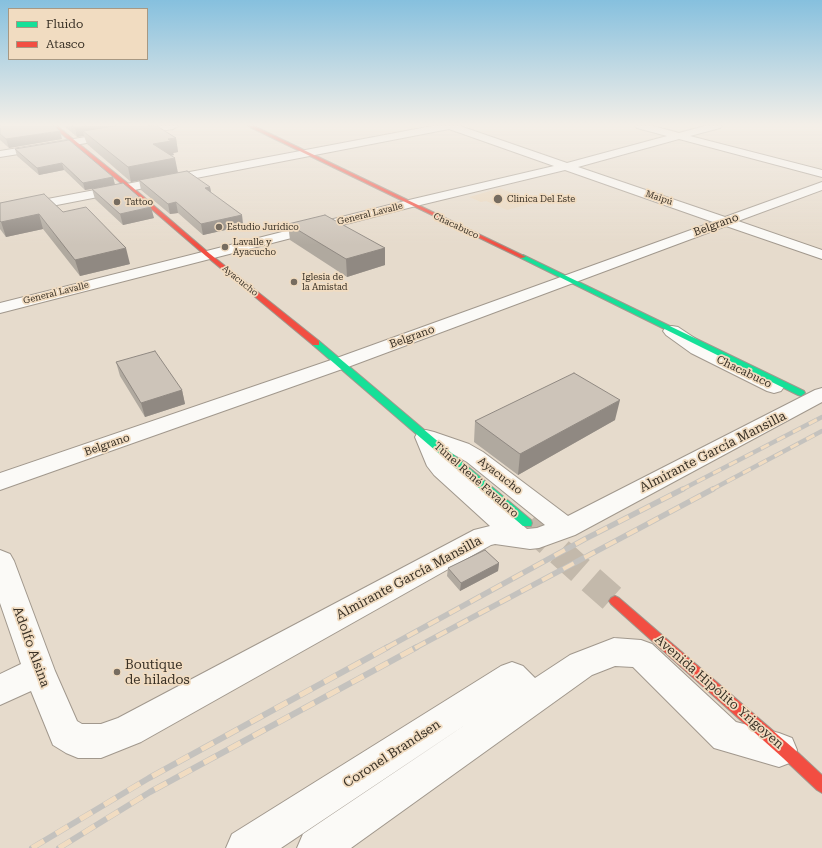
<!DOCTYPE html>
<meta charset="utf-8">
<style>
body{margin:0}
#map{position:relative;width:822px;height:848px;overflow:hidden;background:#e6dbcc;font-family:"Roboto Serif",serif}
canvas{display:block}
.legend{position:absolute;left:8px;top:8px;width:140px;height:52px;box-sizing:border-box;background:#f1dcc1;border:1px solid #a79883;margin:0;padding:5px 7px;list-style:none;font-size:12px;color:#393126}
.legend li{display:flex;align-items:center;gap:8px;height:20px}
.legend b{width:20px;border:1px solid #a79883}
</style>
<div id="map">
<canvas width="822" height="848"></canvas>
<ul class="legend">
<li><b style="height:5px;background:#16e098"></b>Fluido</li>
<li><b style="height:5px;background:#f24e42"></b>Atasco</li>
</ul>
</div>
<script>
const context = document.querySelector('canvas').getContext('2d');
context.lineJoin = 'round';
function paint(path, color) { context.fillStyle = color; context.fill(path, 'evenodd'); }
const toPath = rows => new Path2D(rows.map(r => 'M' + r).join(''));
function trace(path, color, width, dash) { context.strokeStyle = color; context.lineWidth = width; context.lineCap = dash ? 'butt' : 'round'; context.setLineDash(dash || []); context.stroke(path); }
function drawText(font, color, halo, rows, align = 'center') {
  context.font = font + ' "Roboto Serif",serif'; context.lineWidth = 3.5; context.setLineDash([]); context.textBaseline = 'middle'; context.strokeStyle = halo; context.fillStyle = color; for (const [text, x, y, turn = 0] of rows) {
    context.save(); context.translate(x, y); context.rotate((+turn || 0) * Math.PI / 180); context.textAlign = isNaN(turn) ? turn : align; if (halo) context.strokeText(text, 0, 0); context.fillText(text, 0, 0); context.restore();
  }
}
paint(toPath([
 [500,188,517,195,513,197,530,204,507,210,486,201,481,202,469,197]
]), '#e9d6bd');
trace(toPath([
 [528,524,615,601]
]), '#c3b9ab', 28, [28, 14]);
const street = toPath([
 [153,126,178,126,173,129,0,157,0,151,153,126],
 [432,126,460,126,567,163,667,136,637,128,635,126,653,126,679,133,705,126,722,126,720,128,690,136,822,170,822,177,679,139,578,167,725,217,822,182,822,190,738,221,822,250,822,259,726,226,348,367,0,490,0,473,334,359,713,222,565,170,412,207,0,313,0,303,409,200,554,166,449,129,0,216,0,208,432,126],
 [672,326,678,327,705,345,781,383,784,387,781,391,774,393,767,391,691,353,666,335,663,331,666,327,672,326],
 [822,388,822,402,575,535,539,548,530,549,495,544,491,545,141,742,101,758,78,758,66,753,53,745,31,691,0,705,0,674,21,664,0,603,0,550,10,554,14,561,55,671,77,721,82,724,101,724,118,718,474,530,490,526,434,475,427,466,415,437,418,432,426,430,434,432,469,444,483,452,568,516,815,390,822,388],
 [443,451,453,454,467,462,545,525,537,528,527,529,450,463,446,458,443,451],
 [614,638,641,640,652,644,736,722,779,733,792,738,797,750,792,762,779,767,714,748,633,667,615,666,592,675,351,848,297,848,303,834,471,721,281,848,226,848,232,834,501,666,512,662,523,666,535,678,570,655,614,638]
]);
const fast = toPath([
 [523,255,804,391,805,393,801,396,798,395,521,258,521,256,523,255],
 [313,341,319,341,531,520,532,523,531,526,523,526,313,345,313,341]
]);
const jam = toPath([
 [52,126,57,126,131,186,210,254,319,341,319,345,313,345,206,256,127,188,52,126],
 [248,126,254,126,526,257,521,258,248,126],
 [615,596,619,598,793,748,822,775,822,793,817,790,783,758,611,604,609,601,611,598,615,596]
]);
trace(street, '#a1988d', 2);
trace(fast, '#a1988d', 2);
trace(jam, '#a1988d', 2);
paint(street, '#fbfaf7');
paint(fast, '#16e098');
paint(jam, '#f24e42');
const railFar2 = toPath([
 [681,490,822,417],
 [711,490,822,431]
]);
const railFar1 = toPath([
 [386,648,585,539,683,489],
 [415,648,713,489]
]);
const rail = toPath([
 [32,848,149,778,388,647],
 [59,848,150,792,417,647]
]);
trace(railFar2, '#c4c2be', 4.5);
trace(railFar1, '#c4c2be', 5.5);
trace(rail, '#c4c2be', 6);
trace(railFar2, '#f1dcc1', 3, [9]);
trace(railFar1, '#f1dcc1', 4, [12]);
trace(rail, '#f1dcc1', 5, [14]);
paint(toPath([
 [0,126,62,139,9,148,0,140],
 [64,126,157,126,176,138,178,152,173,153,174,155,171,156,178,173,131,182,87,144,84,136,77,137],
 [15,149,113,177,115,185,85,190,64,170,39,175,17,156],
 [139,180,210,187,211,193,242,215,243,226,203,235,178,213,170,214,141,190],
 [92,189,154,218,123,225,95,199],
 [0,203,63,212,130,264,80,276,43,229,6,237,0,229],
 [288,224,385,248,385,265,347,277,290,240],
 [116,362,182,390,185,404,145,417,120,376],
 [615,420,518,475,474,442,475,421],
 [499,563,498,571,460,591,447,576,448,568]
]), '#b0a99f');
paint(toPath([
 [87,126,141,126,83,131,84,136,77,137,75,128],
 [60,131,62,139,9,148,6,139],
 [176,138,178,152,173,153,174,155,156,158,153,144,168,139],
 [175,158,178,173,131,182,128,167],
 [62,163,64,170,39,175,37,168],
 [113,177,115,185,85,190,83,183],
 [210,187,212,197,205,188],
 [176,202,178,213,170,214,168,204],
 [151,207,154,218,123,225,120,214],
 [39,214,43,229,6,237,1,222],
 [242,215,243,226,203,235,201,224],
 [126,248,130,264,80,276,75,260],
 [385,248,385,265,347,277,346,259],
 [182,390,185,404,145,417,141,403],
 [620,400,615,420,518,475,520,454],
 [499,563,498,571,460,591,461,583]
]), '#908982');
const building = toPath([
 [0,126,55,126,60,131,6,139,0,134,0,126],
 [72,126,87,126,75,128,72,126],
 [115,126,157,126,176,138,168,139,171,141,153,144,175,158,128,167,83,131,115,126],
 [69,140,113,177,83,183,62,163,37,168,15,149,69,140],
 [187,171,210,187,205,188,242,215,201,224,176,202,168,204,139,180,187,171],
 [123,183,151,207,120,214,92,189,123,183],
 [44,194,63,212,86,207,126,248,75,260,39,214,1,222,0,221,0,203,44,194],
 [325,215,385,248,346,259,288,224,325,215],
 [155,351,182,390,141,403,116,362,155,351],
 [574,373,620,400,520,454,475,421,574,373],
 [485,550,499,563,461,583,448,568,485,550]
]);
paint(building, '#cdc4b9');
trace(building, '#908982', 1);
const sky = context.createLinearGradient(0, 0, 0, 245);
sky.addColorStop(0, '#86c0de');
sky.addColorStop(0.51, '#f4efe8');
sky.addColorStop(1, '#f4efe800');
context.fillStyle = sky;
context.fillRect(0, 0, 822, 245);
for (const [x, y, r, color] of [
 [498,199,5,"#766c60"],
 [117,202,4,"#766c60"],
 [219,227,4,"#766c60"],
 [225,247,4,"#766c60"],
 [294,282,4,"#766c60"],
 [117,672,4,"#766c60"]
]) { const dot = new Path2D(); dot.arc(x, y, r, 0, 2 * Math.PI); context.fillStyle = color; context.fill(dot); trace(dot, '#f1dcc1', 1.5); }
drawText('9px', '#393126', '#f1dcc1', [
 ["Maipú",659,198,19],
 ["General Lavalle",370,214,-14],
 ["Chacabuco",456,226,25],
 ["Ayacucho",240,281,39],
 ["General Lavalle",56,293,-14]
]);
drawText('9px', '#393126', '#f1dcc1', [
 ["Clinica Del Este",507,199],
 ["Tattoo",125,202],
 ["Estudio Jurídico",227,227],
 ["Lavalle y",233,242],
 ["Ayacucho",233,252],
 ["Iglesia de",302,277],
 ["la Amistad",302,287]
], 'left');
drawText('11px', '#393126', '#f1dcc1', [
 ["Belgrano",716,225,-20],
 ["Belgrano",412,337,-20],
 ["Chacabuco",744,372,26],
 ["Belgrano",107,445,-19],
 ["Ayacucho",500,476,38],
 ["Túnel René Favaloro",476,480,41]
]);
drawText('13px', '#393126', '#f1dcc1', [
 ["Almirante García Mansilla",713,452,-27],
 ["Almirante García Mansilla",409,578,-28],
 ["Adolfo Alsina",31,647,70],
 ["Avenida Hipólito Yrigoyen",719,692,41],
 ["Coronel Brandsen",392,754,-33]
]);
drawText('13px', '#393126', '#f1dcc1', [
 ["Boutique",125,665],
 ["de hilados",125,680]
], 'left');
</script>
